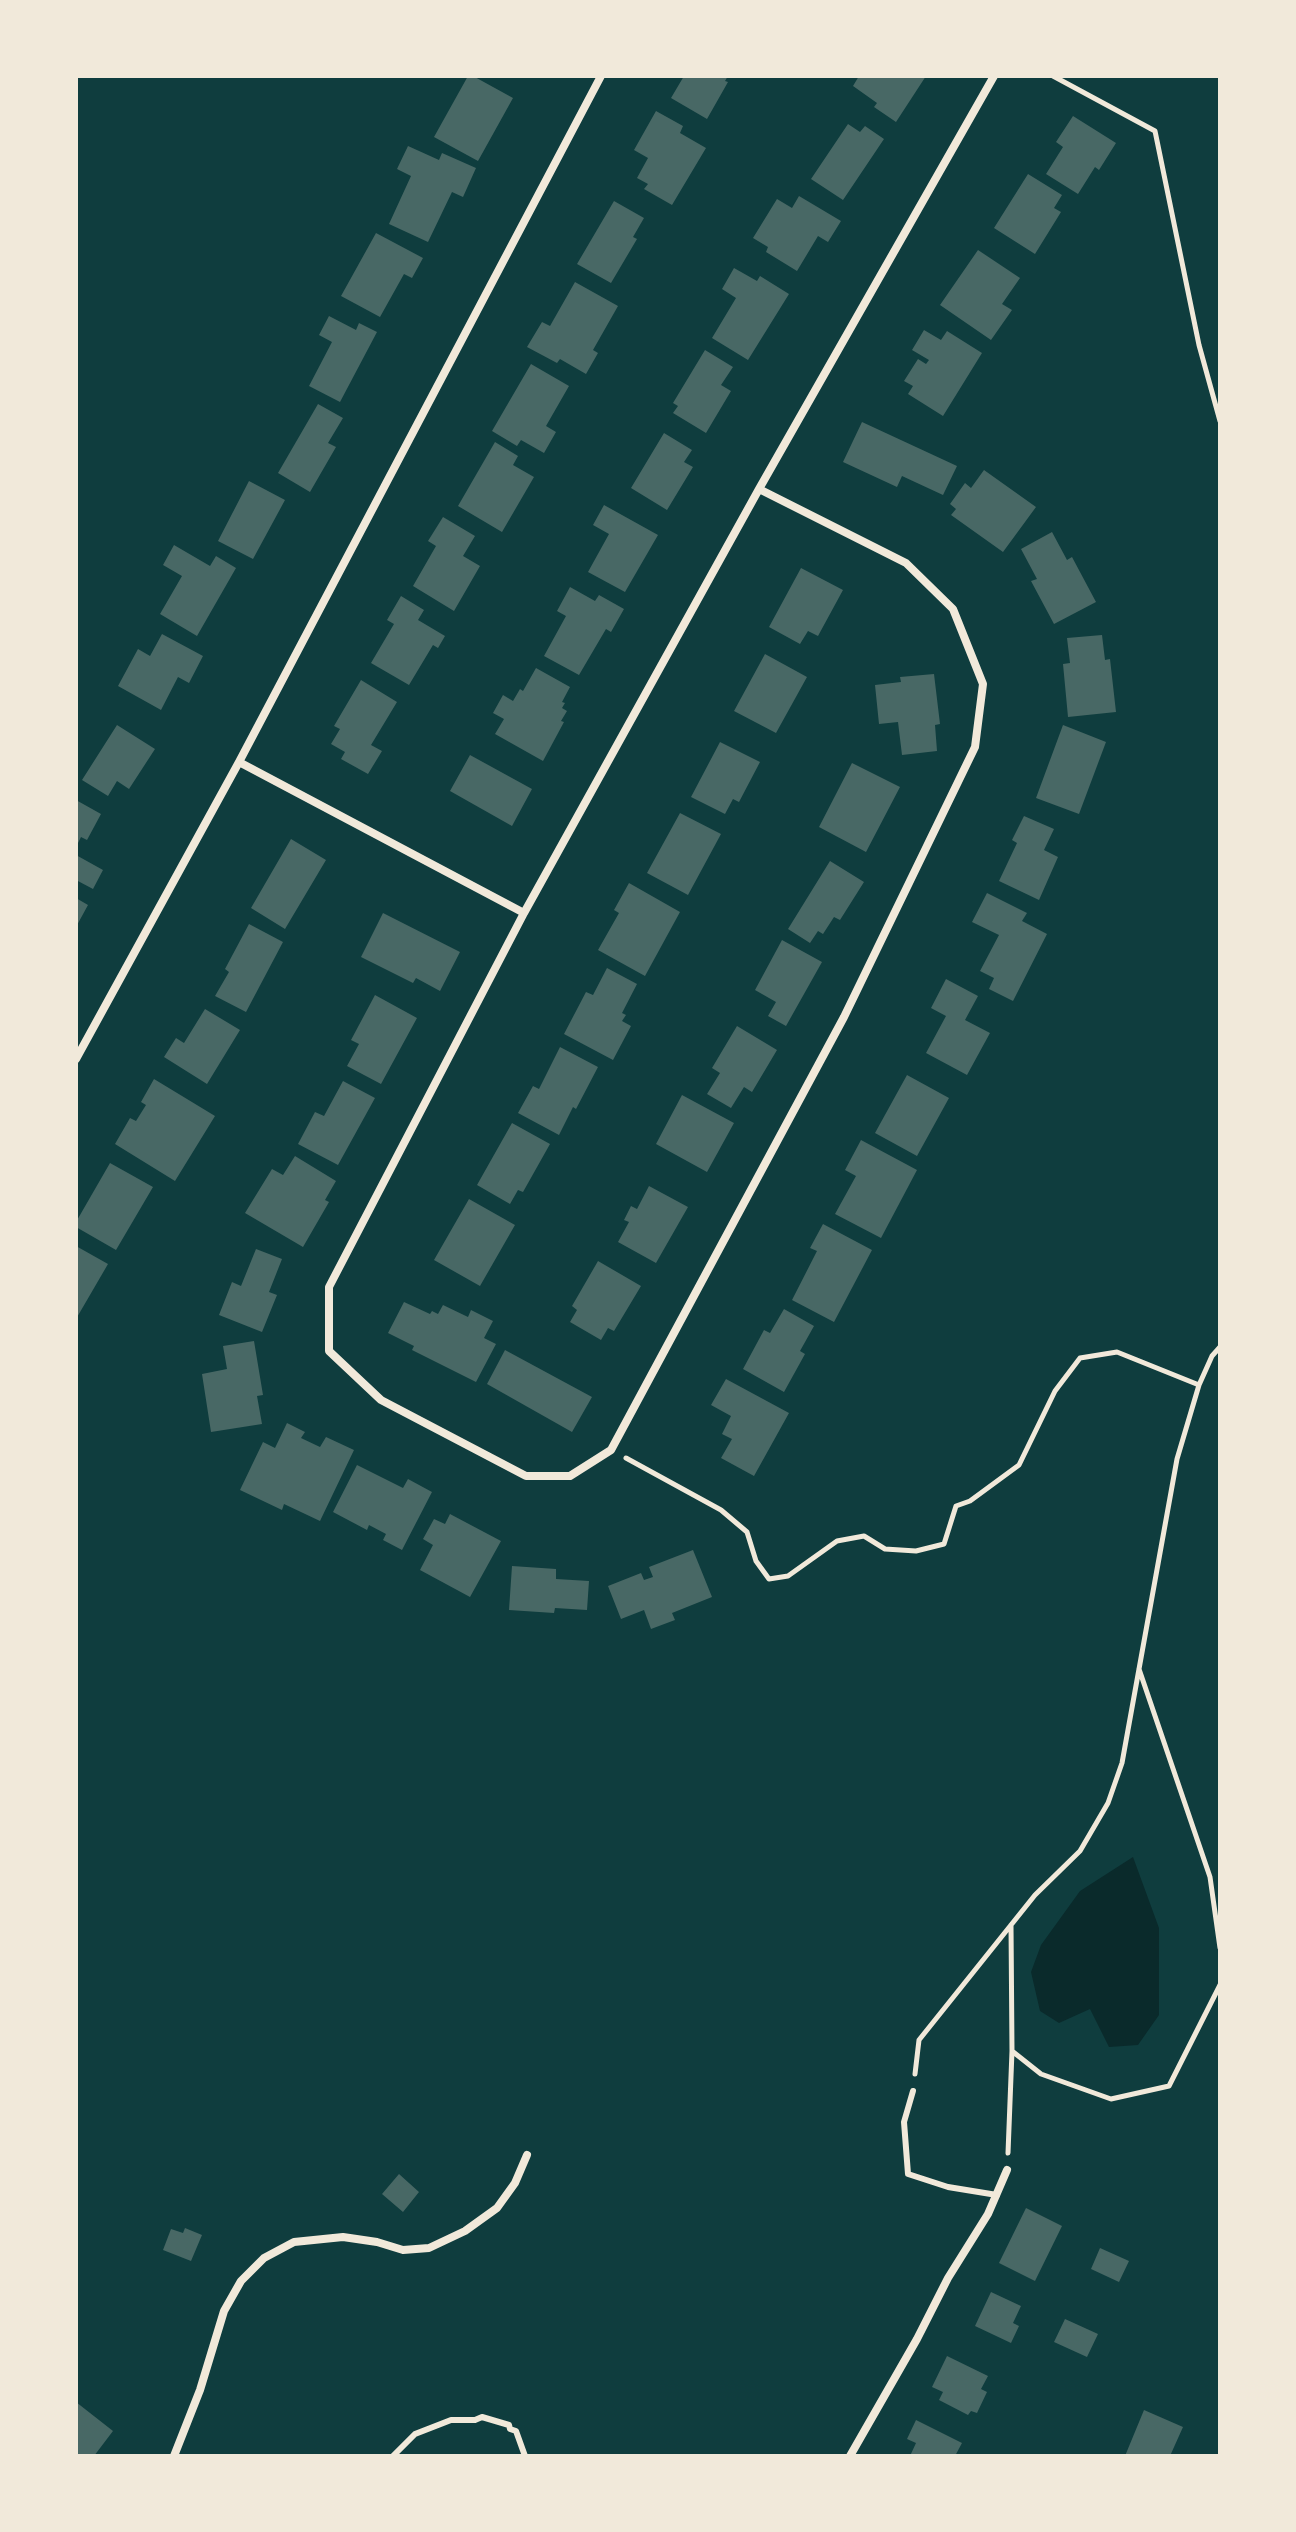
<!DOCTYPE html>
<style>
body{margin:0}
#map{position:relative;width:1296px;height:2532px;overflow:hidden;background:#0f3d3e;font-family:Rubik,sans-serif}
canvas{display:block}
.frame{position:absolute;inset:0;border:78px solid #f1e9da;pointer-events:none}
</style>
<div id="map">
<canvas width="1296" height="2532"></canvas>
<div class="frame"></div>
</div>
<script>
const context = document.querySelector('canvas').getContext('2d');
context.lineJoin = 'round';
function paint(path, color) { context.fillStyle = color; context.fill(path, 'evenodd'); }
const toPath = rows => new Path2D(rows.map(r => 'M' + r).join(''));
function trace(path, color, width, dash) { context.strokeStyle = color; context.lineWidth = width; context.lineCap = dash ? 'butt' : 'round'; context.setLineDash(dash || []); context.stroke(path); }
paint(toPath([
 [1133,1857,1159,1928,1159,2015,1138,2045,1109,2047,1090,2009,1059,2023,1040,2011,1031,1972,1041,1945,1080,1891]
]), '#0a2a2b');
paint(toPath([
 [468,76,473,76,513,98,478,161,434,137],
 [684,76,728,76,725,81,728,82,707,119,671,98],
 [859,76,926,76,896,122,874,107,877,103,853,86],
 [656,111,683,126,680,133,706,148,672,205,644,189,648,184,637,178,648,158,634,150],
 [1073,116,1116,143,1099,170,1095,167,1078,194,1046,174,1063,147,1056,142],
 [848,124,860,132,865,126,884,139,843,200,811,179],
 [408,146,439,160,442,153,476,168,463,197,452,192,428,242,389,224,411,176,397,169],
 [1028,174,1062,195,1054,208,1061,212,1035,254,994,228],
 [799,196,841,221,828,242,818,236,797,271,766,252,768,247,753,238,777,199,792,208],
 [614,201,644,218,633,237,637,239,611,283,577,264],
 [376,233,423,258,412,278,404,274,380,317,341,296],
 [978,250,1020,278,1002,304,1012,310,991,340,940,305],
 [734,268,757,281,760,276,789,294,748,360,712,338,736,298,722,289],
 [575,282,618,306,593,350,598,353,586,374,560,359,557,363,527,347,542,322,550,326],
 [329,316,356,330,359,323,377,332,340,402,309,386,332,342,319,335],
 [924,330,941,340,947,331,982,353,943,416,908,394,913,386,904,381,918,359,926,364,929,360,912,350],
 [705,350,733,367,721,385,731,391,706,433,673,413,678,406,673,403],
 [531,364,569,386,546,426,556,432,544,453,521,440,517,446,492,431],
 [318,404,343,418,328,443,336,447,310,492,278,473],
 [862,422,957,466,943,495,902,476,897,487,843,462],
 [664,433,692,450,684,462,693,467,667,510,631,488],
 [495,442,518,456,513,465,534,477,502,532,458,506],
 [984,470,1036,507,1003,552,951,515,956,509,950,504,965,483,971,488],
 [249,481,285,500,253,559,218,541],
 [604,505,658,535,625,592,588,572,609,534,593,525],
 [443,517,475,536,463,556,480,566,454,611,413,586,436,546,428,541],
 [1052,532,1067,560,1072,557,1096,602,1054,624,1031,581,1037,579,1021,549],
 [174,545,210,566,216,556,236,568,197,636,160,614,182,576,163,565],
 [801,568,843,590,818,636,808,631,800,644,769,627],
 [570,587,595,601,599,595,624,609,611,632,606,629,579,675,544,656,566,616,557,611],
 [401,596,424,610,418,620,445,636,438,648,433,645,409,685,371,663,394,624,387,620],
 [162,634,203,656,189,683,178,677,161,710,118,686,138,649,150,656],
 [1102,635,1105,660,1110,659,1116,712,1068,717,1063,664,1070,663,1067,638],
 [765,654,807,677,776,733,734,711],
 [536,668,570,687,562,702,565,703,562,708,567,711,561,721,564,722,543,761,495,734,504,719,493,713,503,695,513,701,520,689,523,691],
 [934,674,940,724,935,725,937,751,902,755,898,722,879,724,875,685,901,682,900,677],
 [361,680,397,702,371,745,382,751,368,774,341,759,345,752,331,744,340,729,334,726],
 [117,725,155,749,129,789,117,781,108,796,82,780],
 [1063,725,1106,742,1079,814,1036,798],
 [720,742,760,762,739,802,733,799,725,814,691,797],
 [470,755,532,789,512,826,450,791],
 [852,763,900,787,866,852,819,827],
 [76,800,101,814,87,840,81,837,76,847],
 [680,813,721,834,688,895,647,873],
 [1024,816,1054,829,1044,850,1058,857,1039,900,999,881,1017,843,1012,840],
 [291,839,326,860,285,929,251,908],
 [76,855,103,870,93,889,76,880],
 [830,861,864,882,840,920,834,917,823,934,818,931,810,943,788,929],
 [629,883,680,912,645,976,598,950,619,913,614,910],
 [987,893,1027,913,1022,921,1047,934,1013,1001,989,989,994,978,980,971,999,935,972,922],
 [76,898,88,905,76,927],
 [383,913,460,952,440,991,416,978,413,983,361,957],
 [249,924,283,942,246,1012,215,996,229,972,225,969],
 [782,940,822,962,786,1026,768,1016,776,1002,755,990],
 [607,968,637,984,622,1013,626,1015,622,1021,631,1026,613,1060,564,1034,586,992,593,995],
 [946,979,978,996,965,1020,990,1033,967,1075,926,1053,946,1016,931,1008],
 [375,995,417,1018,381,1084,347,1066,359,1044,351,1040],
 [205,1009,240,1030,207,1084,164,1057,176,1038,184,1043],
 [737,1026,777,1050,752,1092,744,1087,731,1108,707,1094,720,1073,712,1068],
 [560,1047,598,1067,576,1109,573,1107,559,1135,518,1113,533,1086,539,1089],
 [907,1075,949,1098,917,1156,875,1133],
 [154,1079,215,1116,175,1181,115,1144,130,1118,136,1121,146,1105,141,1102],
 [343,1081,375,1098,338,1165,298,1144,315,1112,324,1116],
 [682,1095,734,1123,707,1172,656,1144],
 [512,1123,550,1144,523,1192,518,1190,510,1204,477,1185],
 [861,1140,917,1170,881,1238,835,1214,856,1176,845,1170],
 [295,1156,336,1181,325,1200,329,1202,303,1247,245,1213,272,1169,283,1175],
 [110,1163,153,1187,116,1250,76,1227,76,1222],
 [649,1186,688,1207,656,1263,618,1242,629,1222,624,1220,631,1206,637,1209],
 [469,1199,515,1225,480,1286,434,1260],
 [823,1224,872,1250,834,1322,792,1300,817,1251,810,1248],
 [76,1246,108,1264,76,1319],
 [256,1249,282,1259,269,1292,277,1295,262,1332,219,1315,232,1282,241,1286],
 [598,1261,641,1286,614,1331,608,1328,601,1340,570,1322,577,1310,572,1306],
 [404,1302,430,1314,432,1311,438,1314,443,1305,468,1317,471,1310,493,1321,484,1338,496,1344,476,1382,412,1350,414,1346,388,1333],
 [784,1309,814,1326,800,1351,805,1354,784,1392,743,1369,764,1330,770,1333],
 [254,1341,263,1395,257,1396,262,1424,211,1432,202,1374,227,1369,223,1346],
 [505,1350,592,1397,572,1432,487,1384],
 [726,1379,789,1413,754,1476,721,1458,732,1439,722,1434,731,1416,711,1405],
 [287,1423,305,1432,301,1438,320,1447,326,1437,354,1450,320,1521,284,1504,282,1510,240,1490,263,1442,275,1448],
 [357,1465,403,1488,408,1479,432,1492,402,1550,383,1540,386,1534,369,1525,367,1530,333,1512],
 [450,1514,501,1541,470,1597,420,1570,433,1545,423,1539,434,1519,445,1524],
 [693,1550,712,1597,672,1613,675,1620,651,1629,644,1610,621,1619,608,1586,641,1573,644,1580,653,1577,649,1567],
 [512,1566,556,1569,556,1579,589,1581,587,1610,555,1608,554,1613,509,1610],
 [399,2174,419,2192,403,2212,382,2194],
 [1026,2208,1062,2226,1035,2281,999,2263],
 [185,2228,202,2235,191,2261,163,2250,171,2229,183,2233],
 [1100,2248,1129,2261,1119,2282,1091,2269],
 [991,2292,1021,2306,1013,2323,1019,2326,1011,2343,975,2326],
 [1065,2319,1098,2334,1087,2357,1054,2342],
 [947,2356,988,2376,981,2389,987,2392,977,2413,971,2411,968,2415,939,2400,943,2392,932,2387],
 [76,2402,113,2431,94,2456,76,2456],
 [1144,2410,1183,2427,1170,2456,1125,2456],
 [916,2420,962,2443,955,2456,910,2456,916,2443,907,2439]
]), '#486865');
trace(toPath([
 [1053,76,1155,131,1199,345,1220,421],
 [626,1458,721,1510,747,1532,756,1561,769,1579,788,1576,837,1541,864,1536,885,1549,916,1551,944,1544,956,1506,970,1501,1019,1465,1055,1391,1080,1358,1117,1352,1199,1385],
 [1139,1669,1210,1877,1220,1948],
 [1011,1925,1012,2051,1041,2074,1111,2099,1169,2086,1220,1985],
 [915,2074,919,2040,1035,1895,1080,1851,1108,1803,1122,1763,1177,1459,1199,1385,1212,1356,1220,1347],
 [1008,2153,1012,2051]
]), '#f1e9da', 5);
trace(toPath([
 [913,2091,904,2122,908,2174,948,2187,997,2195],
 [393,2456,415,2434,451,2420,475,2420,482,2417,509,2425,510,2429,516,2431,525,2456]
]), '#f1e9da', 6);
trace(toPath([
 [759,489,906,563,953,609,983,684,975,747,844,1017,611,1450,570,1476,526,1476,381,1400,329,1351,329,1287,524,913,759,489,994,76],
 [239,762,524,913],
 [76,1059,239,762,601,76],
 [174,2456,200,2390,224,2311,241,2281,264,2258,294,2242,343,2237,377,2242,403,2250,429,2248,465,2231,497,2208,515,2183,527,2155],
 [850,2456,917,2339,948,2278,988,2214,1007,2170]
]), '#f1e9da', 8);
</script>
